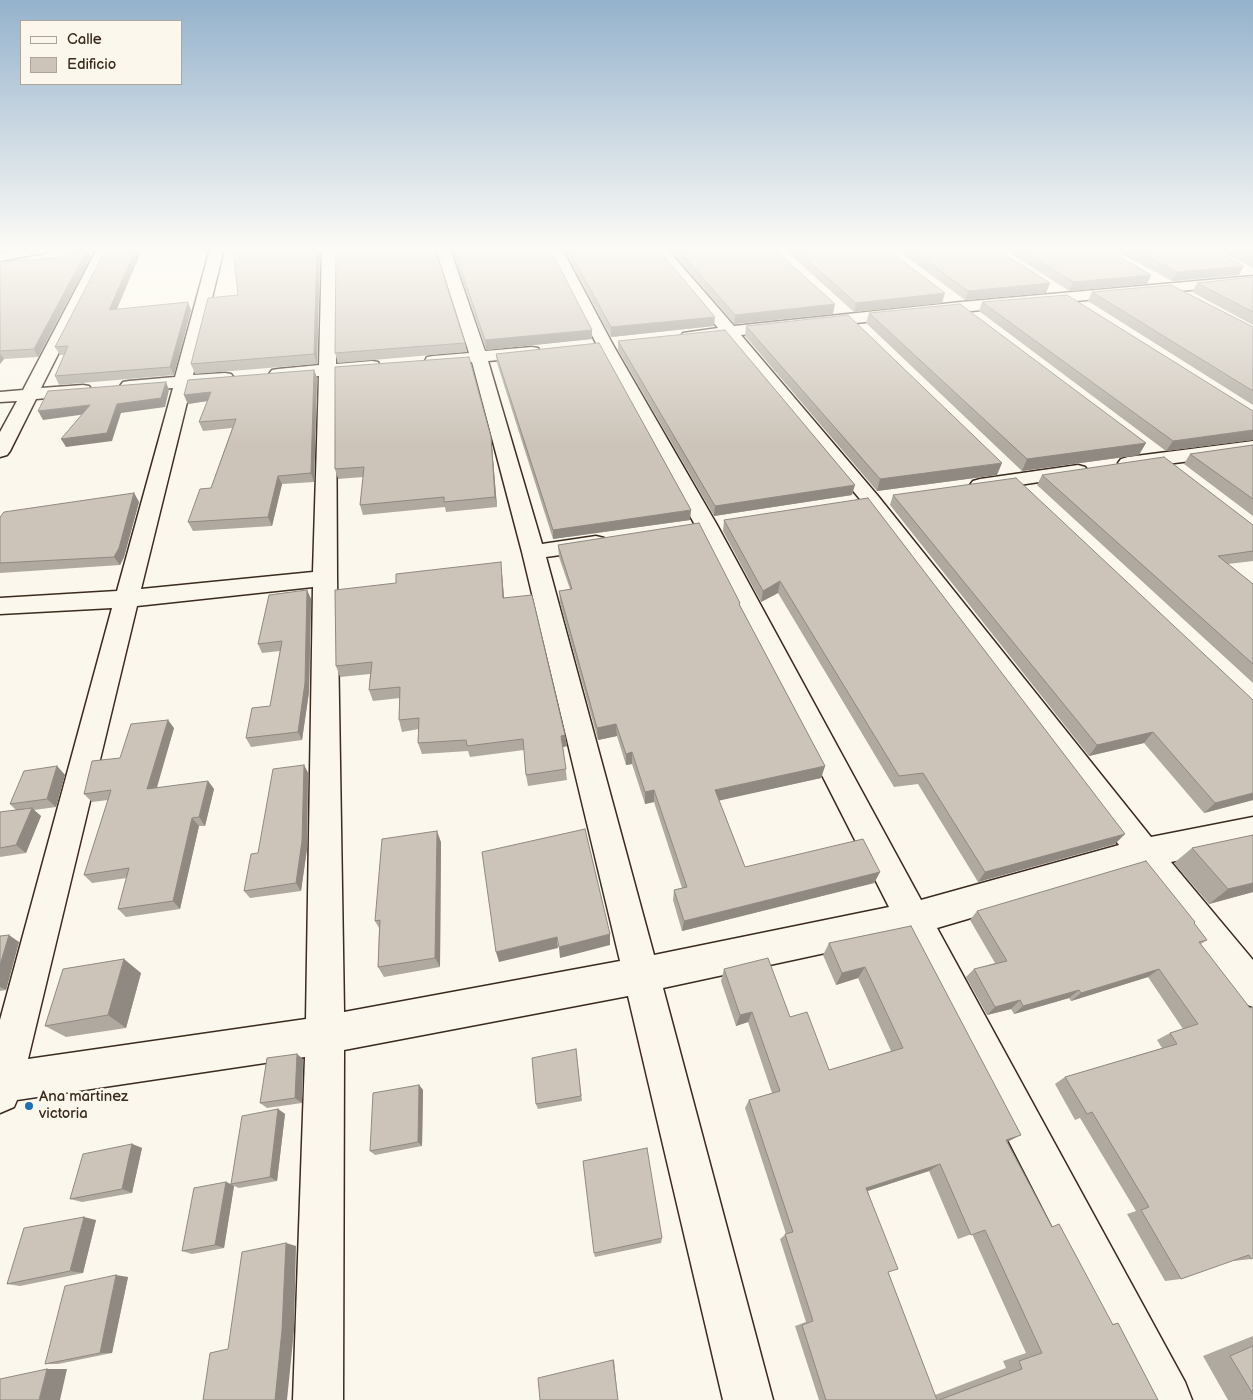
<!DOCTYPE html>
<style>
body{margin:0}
#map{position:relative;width:1253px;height:1400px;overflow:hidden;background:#fbf7ec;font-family:"Balsamiq Sans",sans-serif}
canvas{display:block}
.legend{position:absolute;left:20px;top:20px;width:162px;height:65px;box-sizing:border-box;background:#fbf7ec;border:1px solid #aea59a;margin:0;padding:6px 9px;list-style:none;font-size:15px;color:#3b2a1e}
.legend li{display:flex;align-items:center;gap:10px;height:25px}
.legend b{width:25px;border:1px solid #aea59a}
</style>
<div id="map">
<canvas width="1253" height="1400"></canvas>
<ul class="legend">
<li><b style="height:6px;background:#fbf7ec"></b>Calle</li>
<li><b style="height:14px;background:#ccc4b9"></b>Edificio</li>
</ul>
</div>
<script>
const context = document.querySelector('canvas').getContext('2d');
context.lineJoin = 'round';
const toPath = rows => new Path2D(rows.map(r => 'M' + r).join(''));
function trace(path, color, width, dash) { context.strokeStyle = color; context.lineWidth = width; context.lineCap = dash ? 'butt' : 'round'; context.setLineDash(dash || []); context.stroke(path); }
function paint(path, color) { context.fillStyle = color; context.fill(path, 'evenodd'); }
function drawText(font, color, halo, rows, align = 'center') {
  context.font = font + ' "Balsamiq Sans",sans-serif'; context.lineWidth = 5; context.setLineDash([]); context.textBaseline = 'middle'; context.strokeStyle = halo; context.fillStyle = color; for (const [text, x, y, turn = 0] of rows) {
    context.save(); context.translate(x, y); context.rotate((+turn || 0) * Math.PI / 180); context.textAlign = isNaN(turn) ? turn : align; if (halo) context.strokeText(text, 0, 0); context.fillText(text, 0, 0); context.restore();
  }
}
const minor = toPath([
 [97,249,111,249,41,388,83,385,89,386,92,390,89,394,83,395,36,399,10,451,7,455,0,457,0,432,17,401,0,402,0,392,23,390,97,249],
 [210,249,224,249,193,375,225,373,231,374,234,378,231,382,225,383,191,386,141,589,313,572,319,376,278,379,272,378,269,374,272,370,278,369,319,365,322,249,336,249,336,364,372,361,378,362,380,366,378,370,372,371,336,374,337,578,344,1012,620,961,522,552,472,362,433,366,427,365,425,361,427,357,433,356,469,353,436,249,450,249,485,351,532,347,538,348,540,352,538,356,532,357,488,361,542,544,596,536,604,538,607,543,604,548,596,550,546,557,654,955,889,907,695,525,597,345,548,249,562,249,613,345,717,525,921,900,1119,845,864,504,725,337,689,341,683,339,681,336,683,333,718,328,653,249,667,249,734,326,961,302,1253,276,1253,284,961,312,741,335,878,496,1151,837,1253,817,1253,845,1171,862,1253,960,1253,1007,1240,1002,1137,869,937,928,1185,1382,1192,1400,1141,1400,904,936,663,988,773,1400,723,1400,628,996,344,1050,343,1400,293,1400,305,1057,17,1100,14,1107,0,1113,0,1020,112,608,0,614,0,598,117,591,173,388,129,391,123,390,120,386,123,382,129,381,175,377,210,249],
 [313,587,306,1019,28,1059,137,606,313,587],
 [1253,441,1253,453,1128,469,1121,467,1118,463,1121,459,1128,457,1253,441],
 [1078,465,1085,467,1088,471,1085,475,980,491,973,489,970,485,973,481,980,479,1078,465]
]);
const major = toPath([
 [20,249,50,249,43,253,0,261,0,253,20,249]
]);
trace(minor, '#3b2a1e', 3);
trace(major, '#3b2a1e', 3);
paint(minor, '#fbf7ec');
paint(major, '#fbf7ec');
paint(toPath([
 [106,249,139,249,141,252,117,309,191,310,174,375,59,385,55,376,64,355,60,355,55,347],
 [320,249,317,364,195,374,191,364,238,295],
 [452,249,550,249,592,330,592,339,486,350],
 [564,249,658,249,714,326,611,337],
 [670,249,774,249,833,314,734,324],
 [784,249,887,249,942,303,854,312],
 [896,249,996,249,1050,283,1046,293,965,300],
 [1004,249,1106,249,1151,275,1147,284,1069,291],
 [1112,249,1211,249,1239,275,1172,281],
 [1217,249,1253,249,1253,268],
 [91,257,38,357,4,359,0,364,0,262],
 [1253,277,1253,325,1192,292,1197,283],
 [1092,292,1253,327,1253,405,1088,301],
 [982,302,1253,411,1253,440,1166,451,979,311],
 [869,313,1139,455,1022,471,866,323],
 [746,326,997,475,877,491,745,336],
 [618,341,852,495,714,516,618,350],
 [465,343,467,352,338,363,335,353],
 [496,354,690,520,553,539,497,363],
 [314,370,317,378,314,482,282,484,272,526,193,531,188,522,211,488,232,428,203,431,199,422,207,401,188,404,184,395],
 [1253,445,1253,516,1184,464,1190,454],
 [492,447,497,507,446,512,445,507,363,515,360,505,363,477,338,479,335,469],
 [1042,475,1253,525,1253,561,1228,564,1253,584,1253,683,1037,485],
 [134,493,139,502,124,557,120,565,0,573,0,517],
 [893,495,1253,700,1253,800,1204,813,1144,743,1089,756,890,505],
 [724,520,1115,844,978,882,918,784,894,787,778,593,761,602,723,531],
 [558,545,740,603,740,606,825,766,821,778,719,800,745,867,880,872,874,883,682,931,673,900,674,890,682,888,654,802,645,804,632,764,626,765,617,736,598,740,560,603,559,591,570,589,559,557],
 [502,574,504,598,565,735,567,746,563,747,567,780,528,786,526,775,524,750,470,757,468,751,422,754,418,743,419,729,402,732,399,720,400,698,373,701,369,690,370,674,340,677,336,666],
 [307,590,311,599,309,692,302,740,251,747,246,738,270,706,280,651,262,653,258,644],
 [174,728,156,788,208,781,214,789,205,826,199,826,180,909,126,917,118,909,127,878,92,883,84,875,108,800,92,802,84,794,120,758],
 [304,765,308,773,307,849,301,891,250,898,244,891,258,853],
 [57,766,65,775,56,807,34,810,41,816,26,853,0,857,0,812,16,810,10,804],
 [1253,835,1253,892,1209,904,1174,863,1192,848],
 [441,842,440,967,384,977,378,967,379,928,375,921],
 [977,911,1194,923,1207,940,1201,944,1251,1259,1234,1261,1233,1260,1181,1279,1165,1281,1127,1214,1136,1211,1080,1118,1075,1120,1055,1084,1065,1077,1162,1048,1157,1040,1170,1033,1183,1029,1148,977,1071,1001,1069,998,1014,1014,1011,1009,987,1015,966,977,974,969,995,963,970,920],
 [911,926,1007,1142,1052,1227,1112,1324,1118,1323,1158,1400,819,1400,795,1326,806,1322,780,1239,786,1234,745,1108,749,1100,772,1093,748,1022,736,1026,721,981,724,969,790,1017,829,1070,891,1051,858,978,836,985,823,955,829,943],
 [929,1171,958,1239,972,1234,1026,1353,1003,1361,1006,1368,935,1395,888,1272,868,1191],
 [0,936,19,942,6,990,0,991],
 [141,973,126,1028,66,1037,45,1026],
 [576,1049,582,1101,538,1109,536,1104],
 [303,1059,302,1103,267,1108,260,1103],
 [419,1085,423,1090,422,1146,375,1155,370,1151],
 [278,1109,285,1114,277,1181,239,1188,234,1186,224,1248,192,1254,182,1251,226,1182,231,1184],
 [132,1144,142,1148,132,1193,82,1202,70,1199],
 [96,1220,83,1273,20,1286,7,1284],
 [662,1238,661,1243,595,1257,594,1253],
 [128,1277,112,1353,58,1364,45,1364],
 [1253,1336,1253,1400,1228,1400,1203,1356]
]), '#afa99f');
paint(toPath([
 [136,249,139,249,141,252,113,318,109,310],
 [317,249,320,249,317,364,314,354],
 [87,250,91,257,38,357,34,349],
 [1244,266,1239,275,1172,281,1177,272],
 [1151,275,1147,284,1069,291,1073,282],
 [1050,283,1046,293,965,300,968,291],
 [945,293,942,303,854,312,856,303],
 [188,302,191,310,174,375,170,367],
 [835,304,833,314,734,324,735,315],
 [715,317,714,326,611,337,611,327],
 [592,330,592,339,486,350,485,340],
 [0,353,4,359,0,364],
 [314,370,317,378,314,482,311,473],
 [166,382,169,390,165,407,121,413,112,441,66,447,61,439,117,404],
 [211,392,214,400,188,404,184,395],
 [90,405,94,413,43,420,38,411],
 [1253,430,1253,440,1166,451,1173,441],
 [491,437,492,447,497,507,495,497],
 [1146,443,1139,455,1022,471,1027,459],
 [1002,463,997,475,877,491,880,479],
 [278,476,282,484,272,526,268,517],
 [855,485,852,495,714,516,715,506],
 [134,493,139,502,124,557,120,565,114,557],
 [691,510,690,520,553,539,553,530],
 [501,562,502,574,505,609,503,598],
 [780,581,778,593,761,602,763,591],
 [307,590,311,599,309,692,302,740,298,732],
 [168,720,174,728,154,798,147,789],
 [616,724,617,736,598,740,597,728],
 [1153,732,1144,743,1089,756,1097,745],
 [565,735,567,746,563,747,561,736],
 [632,752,632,764,626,765,626,754],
 [304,765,308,773,307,849,301,891,296,883],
 [57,766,65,775,56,807,47,799],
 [825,766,821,778,713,802,715,790],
 [208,781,214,789,205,826,199,817],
 [654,790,654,802,645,804,645,792],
 [1253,793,1253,800,1204,813,1215,803],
 [32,808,41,816,26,853,16,845],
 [192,818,199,826,180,909,173,901],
 [437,831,441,842,440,967,435,958],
 [1125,834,1115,844,978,882,985,872],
 [880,872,874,883,682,931,684,921],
 [1253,883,1253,892,1209,904,1228,889],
 [610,934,610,945,560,958,559,947],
 [9,935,19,942,6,990,0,987,0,965],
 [557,937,558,948,499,962,496,952],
 [124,959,141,973,126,1028,108,1015],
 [865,967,858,978,836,985,842,973],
 [1159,969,1148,977,1071,1001,1081,993],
 [1079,990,1069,998,1014,1014,1023,1006],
 [1020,1000,1011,1009,987,1015,995,1007],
 [752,1012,748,1022,736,1026,740,1015],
 [297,1054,303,1059,302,1103,295,1098],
 [419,1085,423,1090,422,1146,418,1142],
 [278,1109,285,1114,277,1181,270,1177],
 [1021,1135,1007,1142,1006,1140],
 [132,1144,142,1148,132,1193,122,1189],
 [940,1164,929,1171,858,1194,866,1188],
 [226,1182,234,1186,224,1248,215,1245],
 [84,1217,96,1220,83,1273,70,1271],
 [286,1243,296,1246,294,1331,287,1400,275,1400],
 [116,1275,128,1277,112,1353,100,1353],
 [613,1360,614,1360,618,1400],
 [47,1369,67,1369,60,1400,39,1400]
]), '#8f8982');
const building = toPath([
 [106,249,136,249,109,310,188,302,170,367,55,376,68,346,55,347,106,249],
 [233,249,317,249,314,354,191,364,208,298,238,295,233,249],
 [336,249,435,249,465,343,335,353,336,249],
 [454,249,550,249,592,330,485,340,454,249],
 [568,249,658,249,715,317,611,327,568,249],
 [678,249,774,249,835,304,735,315,678,249],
 [795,249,887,249,945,293,856,303,795,249],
 [910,249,996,249,1050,283,968,291,910,249],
 [1021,249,1106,249,1151,275,1073,282,1021,249],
 [1133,249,1211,249,1244,266,1177,272,1133,249],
 [1238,249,1253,249,1253,256,1238,249],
 [87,250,34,349,0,351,0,262,62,257,66,252,87,250],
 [1253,277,1253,312,1197,283,1253,277],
 [1171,285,1253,327,1253,391,1092,292,1171,285],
 [1067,295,1253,411,1253,430,1173,441,982,302,1067,295],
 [960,304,1146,443,1027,459,869,313,960,304],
 [848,315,1002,463,880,479,746,326,848,315],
 [725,330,855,485,715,506,618,341,725,330],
 [599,343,691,510,553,530,496,354,599,343],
 [469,357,491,437,495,497,444,502,444,497,360,505,364,467,335,469,335,367,469,357],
 [314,370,311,473,278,476,268,517,188,522,200,489,211,488,236,419,199,422,211,392,184,395,188,380,314,370],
 [166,382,161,398,117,404,107,433,61,439,90,405,38,411,48,391,166,382],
 [1253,445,1253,499,1190,454,1253,445],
 [1164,457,1253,525,1253,551,1218,556,1253,584,1253,664,1042,475,1164,457],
 [1016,478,1253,700,1253,793,1215,803,1153,732,1097,745,893,495,1016,478],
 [134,493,119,548,114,557,0,563,0,517,4,512,134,493],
 [868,498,1125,834,985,872,923,773,899,776,780,581,763,591,724,520,868,498],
 [699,523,740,603,739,604,825,766,715,790,745,867,863,839,880,872,684,921,674,890,687,887,654,790,645,792,632,752,626,754,616,724,597,728,559,591,572,589,558,545,699,523],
 [501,562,503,598,532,595,565,735,561,736,566,769,526,775,523,739,467,746,466,740,418,743,419,718,399,720,400,687,369,690,372,662,336,666,335,590,396,583,396,574,501,562],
 [307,590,305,683,298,732,246,738,252,708,270,706,282,641,258,644,269,595,307,590],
 [168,720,147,789,208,781,199,817,192,818,173,901,118,909,129,868,84,875,111,790,84,794,92,761,120,758,131,724,168,720],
 [304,765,302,841,296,883,244,891,251,854,258,853,273,769,304,765],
 [57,766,47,799,10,804,24,771,57,766],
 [32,808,16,845,0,848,0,812,32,808],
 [585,829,610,934,559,947,557,937,496,952,482,852,585,829],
 [437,831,435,958,378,967,380,920,375,921,382,839,437,831],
 [1253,835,1253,883,1228,889,1192,848,1253,835],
 [1146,861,1195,922,1194,923,1207,940,1199,942,1250,1008,1253,1007,1253,1258,1251,1259,1249,1255,1181,1279,1141,1210,1149,1207,1092,1112,1087,1114,1065,1077,1177,1044,1170,1033,1198,1024,1159,969,1081,993,1079,990,1023,1006,1020,1000,995,1007,974,969,1007,961,977,911,1146,861],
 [911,926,1021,1135,1006,1140,1052,1227,1059,1224,1113,1325,1118,1323,1158,1400,939,1400,1022,1369,1019,1361,1042,1353,985,1230,971,1235,940,1164,866,1188,898,1269,888,1272,937,1400,826,1400,802,1325,813,1321,785,1234,793,1232,749,1100,780,1091,752,1012,740,1015,724,969,768,958,790,1017,807,1012,829,1070,903,1048,865,967,842,973,829,943,911,926],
 [9,935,0,965,0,936,9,935],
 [124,959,108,1015,45,1026,63,969,124,959],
 [576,1049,581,1096,536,1104,532,1058,576,1049],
 [297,1054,295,1098,260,1103,267,1058,297,1054],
 [419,1085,418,1142,370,1151,373,1093,419,1085],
 [278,1109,270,1177,231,1184,242,1116,278,1109],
 [132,1144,122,1189,70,1199,83,1154,132,1144],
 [647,1148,662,1238,594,1253,583,1161,647,1148],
 [226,1182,215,1245,182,1251,194,1188,226,1182],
 [84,1217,70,1271,7,1284,24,1228,84,1217],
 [286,1243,282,1330,275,1400,203,1400,210,1353,228,1349,242,1252,286,1243],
 [116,1275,100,1353,45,1364,65,1286,116,1275],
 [1253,1346,1253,1394,1230,1356,1253,1346],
 [613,1360,618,1400,540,1400,538,1378,613,1360],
 [47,1369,39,1400,0,1400,0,1379,47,1369]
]);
paint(building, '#ccc4b9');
trace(building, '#8f8982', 1);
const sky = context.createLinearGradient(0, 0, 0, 445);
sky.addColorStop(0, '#94b2cc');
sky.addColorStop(0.56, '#fdfbf6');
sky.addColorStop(1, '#fdfbf600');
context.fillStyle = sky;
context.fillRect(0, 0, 1253, 445);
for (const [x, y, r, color] of [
 [29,1106,5,"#1f6fb2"]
]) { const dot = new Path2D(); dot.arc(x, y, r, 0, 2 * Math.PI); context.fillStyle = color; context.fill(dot); trace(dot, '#fbf7ec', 2); }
drawText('15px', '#3b2a1e', '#fbf7ec', [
 ["Ana martinez",39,1097],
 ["victoria",39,1114]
], 'left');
</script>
